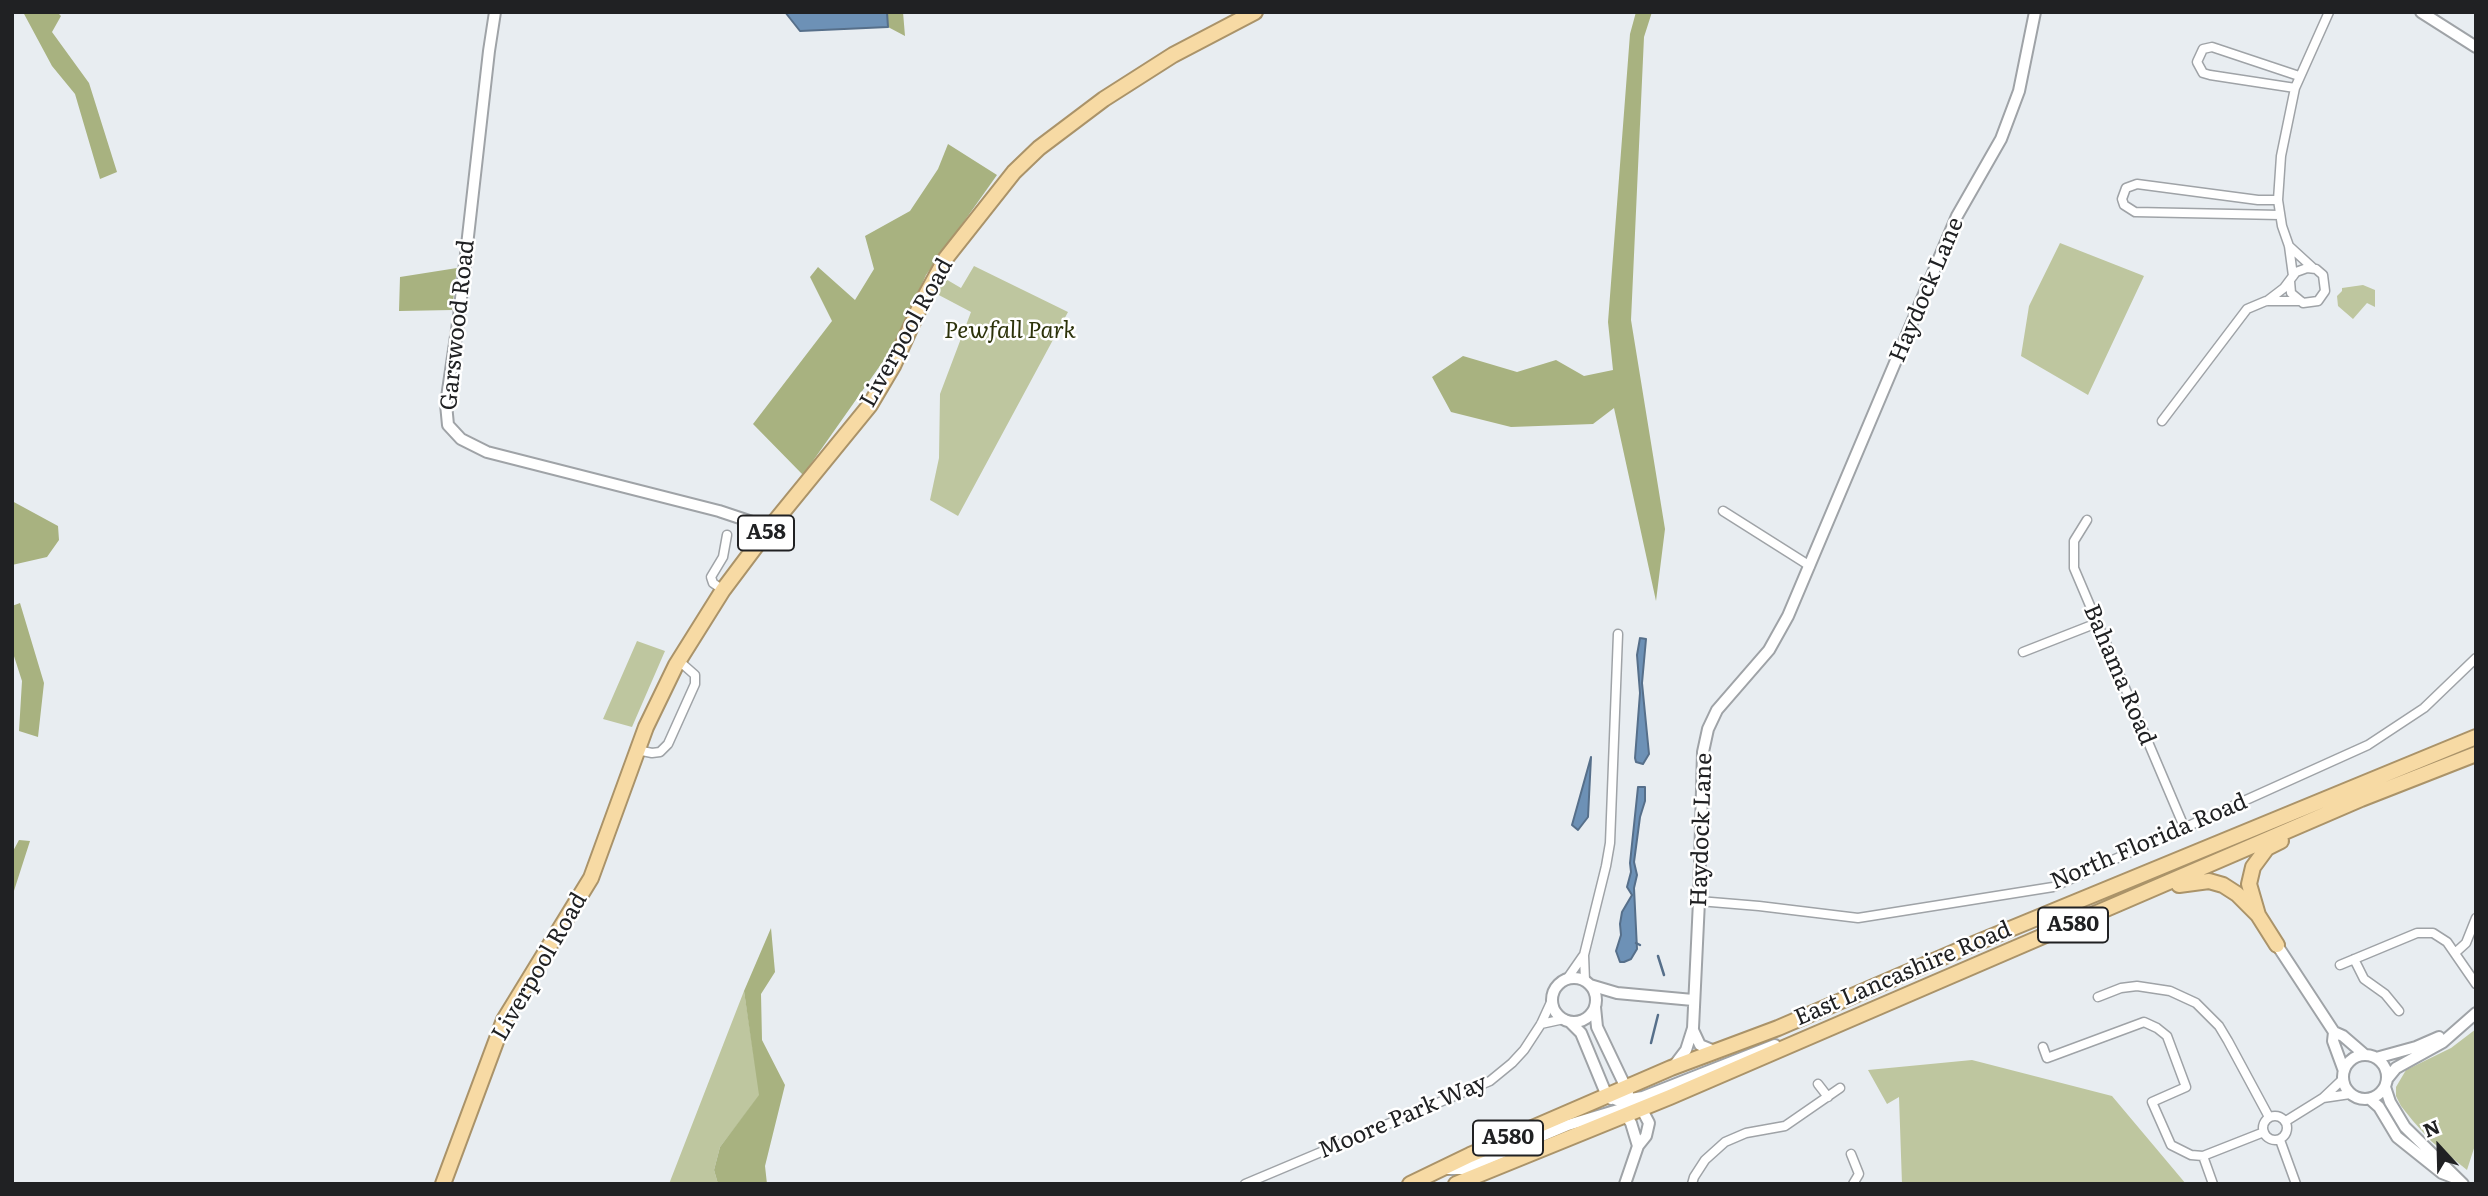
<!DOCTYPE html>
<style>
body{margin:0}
#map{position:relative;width:2488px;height:1196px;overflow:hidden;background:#e8edf1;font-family:Literata,serif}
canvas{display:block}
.frame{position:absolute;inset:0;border:14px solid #202123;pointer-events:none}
.north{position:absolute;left:2404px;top:1112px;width:70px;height:70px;-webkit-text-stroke:5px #fff;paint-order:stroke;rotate:338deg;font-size:19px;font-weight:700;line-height:28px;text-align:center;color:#202123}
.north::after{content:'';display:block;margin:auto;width:24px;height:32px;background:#202123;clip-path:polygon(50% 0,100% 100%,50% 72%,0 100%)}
</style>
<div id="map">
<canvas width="2488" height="1196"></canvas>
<div class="frame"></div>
<div class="north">N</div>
</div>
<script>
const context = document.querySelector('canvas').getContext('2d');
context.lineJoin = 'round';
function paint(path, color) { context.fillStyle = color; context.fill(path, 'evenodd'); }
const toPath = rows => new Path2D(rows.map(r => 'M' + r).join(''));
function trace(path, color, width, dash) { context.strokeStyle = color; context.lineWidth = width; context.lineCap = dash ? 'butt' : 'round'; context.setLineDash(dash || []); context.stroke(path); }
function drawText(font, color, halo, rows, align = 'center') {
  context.font = font + ' Literata,serif'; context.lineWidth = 5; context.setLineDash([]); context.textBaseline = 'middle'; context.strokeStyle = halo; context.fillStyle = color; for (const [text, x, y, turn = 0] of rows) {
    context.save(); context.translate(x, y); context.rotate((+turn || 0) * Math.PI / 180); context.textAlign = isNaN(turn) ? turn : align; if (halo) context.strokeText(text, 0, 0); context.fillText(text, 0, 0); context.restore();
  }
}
paint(toPath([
 [2060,243,2144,276,2088,395,2021,356,2029,306],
 [974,266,1068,312,958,516,930,500,939,458,940,394,971,312,935,293,944,278,961,288],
 [2363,285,2375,290,2375,307,2367,303,2353,319,2338,306,2337,296,2342,291,2342,288],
 [637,641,665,651,632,727,603,719],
 [744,991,760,1095,720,1147,714,1170,718,1184,669,1184],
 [2476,1029,2476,1142,2467,1170,2431,1141,2413,1121,2401,1106,2396,1096,2396,1087,2406,1070,2451,1048],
 [1972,1060,2112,1096,2186,1184,1902,1184,1899,1097,1887,1104,1868,1070]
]), '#bec69f');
paint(toPath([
 [23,12,57,12,61,16,52,32,89,83,117,172,100,179,75,94,52,66],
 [887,12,903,12,905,36,888,27],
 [1636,12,1652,12,1644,37,1631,320,1665,529,1656,601,1614,408,1593,424,1511,427,1451,412,1432,377,1463,356,1517,372,1556,360,1584,376,1613,370,1608,322,1630,34],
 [948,144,997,175,926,275,896,343,803,475,753,424,832,321,810,277,818,267,855,300,874,269,865,236,910,211,938,169],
 [457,268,452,310,399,311,400,277],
 [12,501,58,526,59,540,47,557,12,565],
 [20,603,44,683,38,737,19,731,22,681,12,650,12,606],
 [19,840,30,841,12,897,12,853],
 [771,928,775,972,761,994,762,1040,785,1085,765,1166,767,1184,718,1184,714,1170,720,1147,759,1095,744,991]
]), '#a8b280');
const water = toPath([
 [785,12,887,12,888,27,800,31,785,12],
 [1640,638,1646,639,1642,683,1649,754,1643,764,1636,762,1635,758,1640,693,1637,655,1640,638],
 [1591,757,1588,817,1578,830,1572,825,1591,757],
 [1638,787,1645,787,1645,801,1640,817,1634,862,1637,875,1634,888,1637,949,1631,959,1624,962,1620,962,1616,951,1621,935,1620,924,1622,912,1632,895,1627,887,1631,872,1630,863,1638,787]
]);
paint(water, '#6d91b6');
trace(water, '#566f8a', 2);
trace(toPath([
 [1636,943,1640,945],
 [1658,956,1664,975],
 [1651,1043,1658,1015]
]), '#566f8a', 2.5);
const minor = toPath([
 [2295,88,2210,75,2203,73,2197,62,2203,49,2212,47,2299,76],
 [2278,200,2258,200,2137,184,2126,188,2122,199,2124,205,2135,212,2280,215],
 [2289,246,2313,268],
 [2293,276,2289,246,2282,226,2278,200,2281,156,2295,88,2329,12],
 [2267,301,2284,288,2296,272,2307,268,2316,269,2323,275,2325,291,2318,301,2303,303,2291,293,2290,281],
 [2162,421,2247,309,2266,301,2299,301],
 [1723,511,1810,566],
 [2087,520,2074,541,2074,568,2185,829],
 [723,590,713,583,711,577,723,557,727,535],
 [2023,652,2097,623],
 [637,750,652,753,660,752,668,744,695,684,695,675,678,660],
 [1699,901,1759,906,1858,918,2053,887,2368,745,2424,708,2476,658],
 [2455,953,2466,943,2476,918],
 [2354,959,2364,979,2385,994,2399,1011],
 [2340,965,2417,933,2433,933,2447,942,2476,984],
 [1567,979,1583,956],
 [1585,981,1584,955,1606,866,1610,843,1618,634],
 [2098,997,2121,988,2137,986,2170,991,2196,1003,2219,1026,2228,1041,2269,1117],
 [1541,1024,1564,1019],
 [2043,1047,2047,1058,2144,1022,2157,1028,2167,1036,2186,1087,2152,1102,2171,1145,2191,1155,2203,1156,2264,1132],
 [1818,1084,1828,1097],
 [2323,1098,2350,1094],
 '2263 1128a12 12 0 1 1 24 0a12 12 0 1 1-24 0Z',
 [2286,1121,2323,1098,2343,1079],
 [2280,1140,2296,1184],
 [1851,1154,1859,1174,1853,1184],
 [2203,1156,2213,1184],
 [1245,1184,1490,1081,1512,1063,1524,1050,1541,1024,1552,1000],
 [1692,1184,1694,1177,1705,1160,1725,1142,1746,1133,1785,1126,1840,1088]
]);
const tertiary = toPath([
 [495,12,489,51,459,316,446,404,448,425,461,439,487,452,719,511,761,525,768,530],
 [2421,12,2476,47],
 [2277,945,2334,1032,2343,1036,2365,1055],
 '1552 1000a22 22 0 1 1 44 0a22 22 0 1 1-44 0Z',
 [1590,985,1617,993,1693,1000],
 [1595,1007,1597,1027,1628,1092],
 [1570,1022,1581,1033,1607,1096,1611,1099],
 [1693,1030,1700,1045,1717,1052],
 [2334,1032,2333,1041,2344,1071],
 '2343 1077a22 22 0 1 1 44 0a22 22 0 1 1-44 0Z',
 [2376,1058,2416,1047,2439,1037],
 [1673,1067,1686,1050,1693,1028,1699,901,1703,752,1708,729,1717,710,1769,650,1788,616,1957,216,2001,139,2019,91,2035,12],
 [2387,1079,2396,1068,2443,1042,2476,1013],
 [2385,1087,2390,1102,2405,1127,2463,1184],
 [1607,1096,1619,1101,1643,1097,1775,1045],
 [2370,1099,2379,1107,2397,1137,2442,1173,2455,1178],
 [1622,1110,1631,1123,1638,1146],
 [1445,1169,1464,1169,1568,1125,1628,1107,1638,1107],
 [1625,1184,1638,1146,1646,1136,1649,1123,1639,1104]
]);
const trunk = toPath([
 [2179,885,2209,881,2223,885,2237,894,2258,915,2277,945],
 [2258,915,2249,884,2253,867,2267,848,2281,841],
 [443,1184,504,1020,591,878,646,727,676,665,723,590,768,530,870,405,893,366,923,300,946,258,1014,172,1039,148,1104,99,1173,55,1255,12],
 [1410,1184,1470,1155,1671,1068,1778,1028,1964,948,2476,737],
 [1456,1184,1670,1097,2361,799,2476,754]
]);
trace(minor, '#9fa3a7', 11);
trace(tertiary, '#9fa3a7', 14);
trace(trunk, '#aa9369', 18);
trace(minor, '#fff', 8);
trace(tertiary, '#fff', 10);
trace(trunk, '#f7daa4', 14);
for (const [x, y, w] of [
 [766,533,56],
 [2073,925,70],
 [1508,1138,70]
]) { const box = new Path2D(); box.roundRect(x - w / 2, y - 17.5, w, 35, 5); context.fillStyle = '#fff'; context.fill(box); trace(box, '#202123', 2); }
drawText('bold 21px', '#202123', null, [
 ["A58",766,533],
 ["A580",2073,925],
 ["A580",1508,1138]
]);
drawText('23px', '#202123', '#fff', [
 ["Haydock Lane",1927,290,-67],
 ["Garswood Road",458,325,-84],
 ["Liverpool Road",907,333,-61],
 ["Bahama Road",2119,675,67],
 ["Haydock Lane",1702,830,-88],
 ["North Florida Road",2149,842,-23],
 ["Liverpool Road",540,967,-60],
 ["East Lancashire Road",1903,974,-23],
 ["Moore Park Way",1403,1117,-23]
]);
drawText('italic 23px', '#2d330b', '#fff', [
 ["Pewfall Park",1010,331]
]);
</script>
